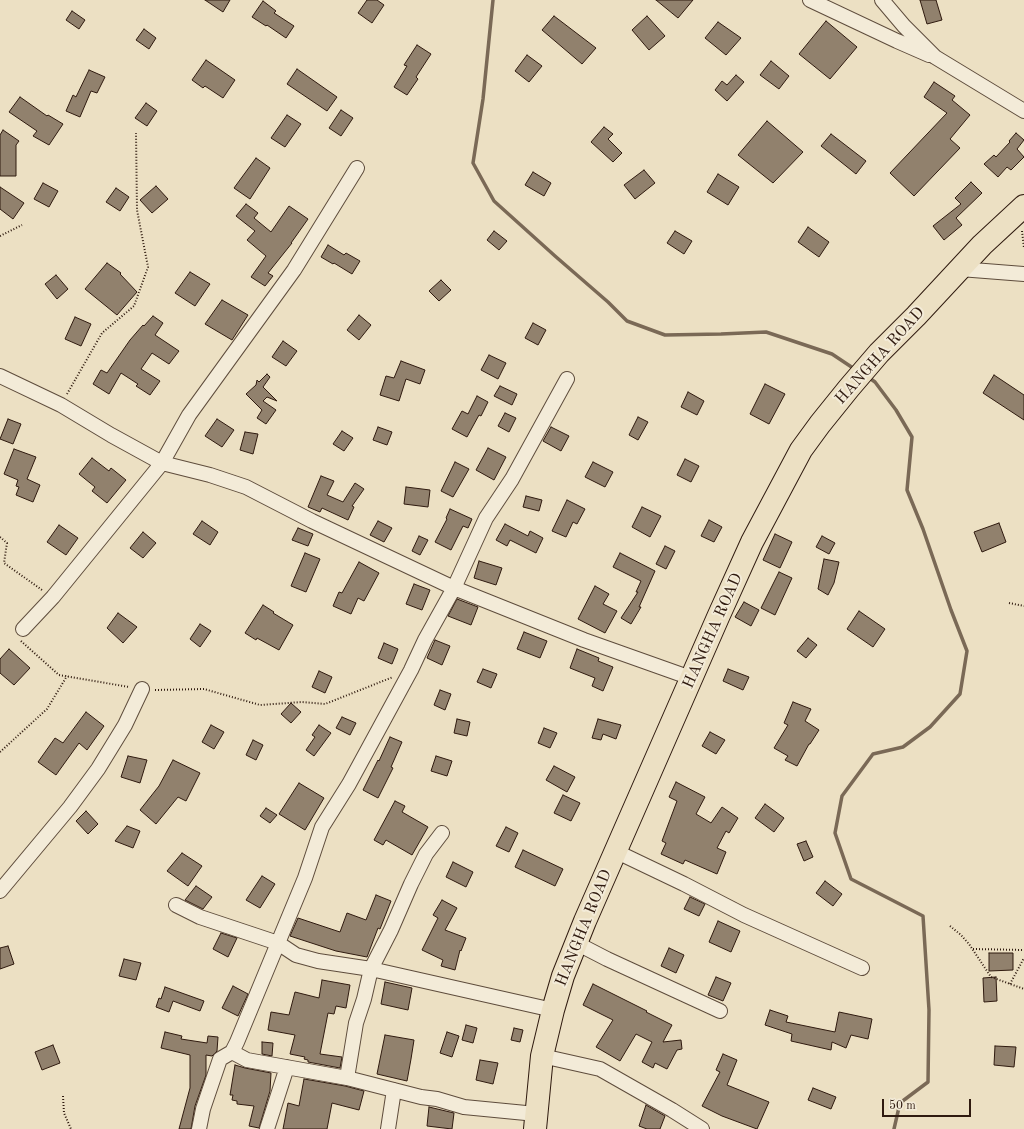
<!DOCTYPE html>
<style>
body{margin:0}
#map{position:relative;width:1024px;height:1129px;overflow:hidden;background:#ece0c3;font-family:"Old Standard TT",serif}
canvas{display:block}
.scale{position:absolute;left:882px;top:1099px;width:89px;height:18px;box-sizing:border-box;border:2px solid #2f1a0f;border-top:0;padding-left:5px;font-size:12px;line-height:14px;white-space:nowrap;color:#2f1a0f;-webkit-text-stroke:3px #f3ebd8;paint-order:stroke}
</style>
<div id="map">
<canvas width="1024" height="1129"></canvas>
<div class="scale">50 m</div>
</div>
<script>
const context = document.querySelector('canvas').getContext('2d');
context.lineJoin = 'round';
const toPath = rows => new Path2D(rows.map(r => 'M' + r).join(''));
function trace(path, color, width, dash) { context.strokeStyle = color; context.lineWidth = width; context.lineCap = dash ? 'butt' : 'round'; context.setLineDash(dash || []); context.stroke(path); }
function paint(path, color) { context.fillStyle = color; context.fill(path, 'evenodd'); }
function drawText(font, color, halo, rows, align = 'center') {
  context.font = font + ' "Old Standard TT",serif'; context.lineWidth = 4; context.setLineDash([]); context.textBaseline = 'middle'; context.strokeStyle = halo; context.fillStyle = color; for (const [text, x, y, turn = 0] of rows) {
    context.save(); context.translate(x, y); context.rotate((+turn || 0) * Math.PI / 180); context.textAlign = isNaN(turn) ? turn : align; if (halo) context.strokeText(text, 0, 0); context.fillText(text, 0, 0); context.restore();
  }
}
trace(toPath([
 [493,0,483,99,473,163,494,201,555,256,608,302,627,321,665,335,721,334,766,332,832,354,856,370],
 [868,377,875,382,896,410,912,437,907,490,923,529,951,610,967,651,960,694,930,727,903,747,873,754,842,796,835,833,851,879,923,916,929,1010,928,1082,900,1103,894,1129]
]), '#7a6956', 3.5);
const building = toPath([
 [205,0,230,0,223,12,205,0],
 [367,0,377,0,384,5,372,23,358,13,367,0],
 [656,0,693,0,678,18,656,0],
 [920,0,936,0,942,20,927,24,920,0],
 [263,1,276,11,274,13,294,26,286,38,267,25,266,26,252,17,263,1],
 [72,11,85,20,79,29,66,20,72,11],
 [554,16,596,48,582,64,542,30,554,16],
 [647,16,665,36,649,50,632,30,647,16],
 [826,21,857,47,830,79,799,54,826,21],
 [718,22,741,38,726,55,705,38,718,22],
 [144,29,156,38,149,49,136,40,144,29],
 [417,45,431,54,416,77,418,79,407,95,394,87,407,66,404,65,417,45],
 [527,55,542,66,529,82,515,71,527,55],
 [206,60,235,80,223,98,205,86,203,88,192,80,206,60],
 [771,61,789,76,779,89,760,75,771,61],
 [297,69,337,97,327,111,287,84,297,69],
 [89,70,105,77,97,93,91,91,80,117,66,111,73,95,76,97,89,70],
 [736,75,744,82,727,101,715,90,722,81,727,85,736,75],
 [934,82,955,96,952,100,970,115,950,139,960,148,914,196,890,173,947,113,924,97,934,82],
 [20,97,47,116,48,115,63,124,49,145,33,136,37,131,9,112,20,97],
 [146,103,157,111,147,126,135,118,146,103],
 [341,110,353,118,341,136,329,128,341,110],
 [287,115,301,124,285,147,271,138,287,115],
 [767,121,803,152,773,183,738,155,767,121],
 [604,127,613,134,608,139,622,153,613,162,591,142,604,127],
 [3,130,19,141,16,145,16,176,0,176,0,135,3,130],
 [1016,133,1024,140,1017,149,1024,157,1011,170,1007,167,998,177,984,164,994,155,996,157,1010,142,1009,141,1016,133],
 [831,134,866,161,856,174,821,146,831,134],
 [256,158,270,168,250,199,234,188,256,158],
 [644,170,655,183,635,199,624,185,644,170],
 [533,172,551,183,544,196,525,185,533,172],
 [718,174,739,187,728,205,707,192,718,174],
 [971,182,982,193,956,218,962,225,944,240,933,226,961,204,955,198,971,182],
 [43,183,58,191,49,207,34,199,43,183],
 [156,186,168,199,152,213,140,200,156,186],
 [0,187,24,203,13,219,0,209,0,187],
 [116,188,129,197,120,211,106,202,116,188],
 [246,204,258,213,254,218,271,232,289,206,308,219,291,243,292,243,268,273,273,276,265,286,251,277,266,256,247,240,255,231,236,216,246,204],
 [808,227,829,242,819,257,798,242,808,227],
 [494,231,507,241,499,250,487,240,494,231],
 [675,231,692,241,684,254,667,243,675,231],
 [328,245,344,255,346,253,360,261,352,274,334,263,333,264,321,257,328,245],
 [107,263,121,273,120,274,137,292,117,315,85,289,107,263],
 [190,272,210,284,195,306,175,293,190,272],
 [56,275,68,289,57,299,45,284,56,275],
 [441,280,451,290,439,301,429,291,441,280],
 [222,300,248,315,232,340,205,324,222,300],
 [359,315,371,325,359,340,347,330,359,315],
 [153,316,163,323,155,335,179,351,169,364,152,353,141,369,160,381,150,395,136,386,138,384,121,373,109,394,93,384,101,370,107,373,130,340,143,325,144,326,153,316],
 [75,317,91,324,81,346,65,339,75,317],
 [533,323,546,330,538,345,525,338,533,323],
 [283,341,297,351,286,366,272,357,283,341],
 [489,355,506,363,498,379,481,370,489,355],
 [401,361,425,370,420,384,406,379,399,401,380,395,386,376,394,378,401,361],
 [267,374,270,377,263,387,277,401,267,397,263,401,276,410,266,424,257,418,262,410,246,394,256,385,257,380,259,382,267,374],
 [994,375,1024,395,1024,420,983,393,994,375],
 [765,384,785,394,769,424,750,414,765,384],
 [500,386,517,394,512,405,494,396,500,386],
 [688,392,704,401,697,415,681,407,688,392],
 [477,396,488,402,481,416,479,415,467,437,452,429,462,411,468,414,477,396],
 [505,413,516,418,509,432,498,426,505,413],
 [638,417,648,422,638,440,629,435,638,417],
 [8,419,21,424,13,444,0,439,8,419],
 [217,419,234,430,222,447,205,436,217,419],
 [378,427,392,432,387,445,373,440,378,427],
 [551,427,569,436,561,451,543,441,551,427],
 [342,431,353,438,344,451,333,444,342,431],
 [245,432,258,434,253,454,240,450,245,432],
 [488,448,506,457,494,480,476,470,488,448],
 [14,449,36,457,27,479,40,485,33,502,16,495,19,487,16,486,18,480,4,474,14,449],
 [92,458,109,471,111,468,126,480,107,503,92,491,95,487,79,474,92,458],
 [685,459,699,466,691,482,677,475,685,459],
 [455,462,469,469,453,497,441,491,455,462],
 [593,462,613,472,605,487,585,477,593,462],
 [321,476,334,481,327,495,343,502,355,483,364,489,352,506,354,507,348,520,322,508,320,512,308,507,321,476],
 [406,487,430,490,428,507,404,504,406,487],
 [526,496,542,500,539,511,523,507,526,496],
 [567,500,585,509,577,524,573,522,566,537,552,531,567,500],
 [642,507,661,516,650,537,632,527,642,507],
 [450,509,472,519,468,528,463,526,451,550,435,542,447,519,446,518,450,509],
 [709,520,722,527,714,542,701,536,709,520],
 [202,521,218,532,210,545,193,534,202,521],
 [378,521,392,528,384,542,370,535,378,521],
 [999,523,1006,542,982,552,974,532,999,523],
 [505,524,528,536,530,531,543,538,536,553,510,540,507,546,496,540,505,524],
 [59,525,78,538,66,555,47,542,59,525],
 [298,528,313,534,308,546,292,540,298,528],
 [143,532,156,543,143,558,130,548,143,532],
 [775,534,792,542,780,568,763,560,775,534],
 [419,536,428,540,420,555,412,551,419,536],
 [822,536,835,543,829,554,816,547,822,536],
 [665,546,675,551,666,569,656,564,665,546],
 [305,553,320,559,306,592,291,586,305,553],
 [620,553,655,571,639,607,641,607,631,624,621,618,638,592,636,592,641,581,613,567,620,553],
 [824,559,839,562,834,583,828,595,818,589,824,559],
 [479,561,502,568,496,585,474,578,479,561],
 [359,562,379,573,364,601,358,598,351,614,333,606,339,592,342,593,359,562],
 [779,572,792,578,775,615,761,608,779,572],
 [414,584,430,590,422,610,406,604,414,584],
 [595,586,609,594,603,604,617,611,605,633,578,619,595,586],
 [457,599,478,607,471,625,448,616,457,599],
 [744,602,759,610,751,626,735,617,744,602],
 [263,605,274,612,273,613,293,625,279,650,257,638,256,640,245,633,263,605],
 [859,611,885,629,873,647,847,629,859,611],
 [118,613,137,627,123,643,107,628,118,613],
 [200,624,211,631,200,647,190,639,200,624],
 [524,632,547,641,540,658,517,649,524,632],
 [808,638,817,645,806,658,797,651,808,638],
 [435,640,450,646,442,665,427,658,435,640],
 [384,643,398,649,392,664,378,658,384,643],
 [9,649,30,668,14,685,0,673,0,659,9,649],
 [577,649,599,658,598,661,613,667,603,691,592,686,595,678,570,668,577,649],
 [483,669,497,674,491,688,477,682,483,669],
 [728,669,749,677,743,690,723,681,728,669],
 [319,671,332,677,325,693,312,687,319,671],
 [440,690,451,694,445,710,434,705,440,690],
 [793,702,811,709,805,721,819,730,810,744,809,744,797,766,785,760,788,756,774,748,788,725,784,723,793,702],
 [291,703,301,712,291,723,281,714,291,703],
 [86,712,104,726,87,750,79,743,56,775,38,762,55,738,63,743,86,712],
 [342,717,356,723,350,735,336,728,342,717],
 [457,719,470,722,467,736,454,733,457,719],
 [598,719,621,725,616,739,603,734,601,740,592,738,598,719],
 [211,725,224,732,214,749,202,742,211,725],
 [319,725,331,733,314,756,306,750,315,737,312,735,319,725],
 [544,728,557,733,550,748,538,743,544,728],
 [710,732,725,740,716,754,702,746,710,732],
 [390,737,402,742,391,767,393,768,378,798,363,790,378,760,379,761,390,737],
 [253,740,263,745,256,760,246,755,253,740],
 [128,756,147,760,140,783,121,777,128,756],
 [436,756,452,761,447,776,431,771,436,756],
 [173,760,200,773,186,801,178,797,156,824,140,810,159,786,173,760],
 [554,766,575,777,567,792,546,780,554,766],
 [676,782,705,797,696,814,711,823,722,807,738,818,729,833,726,831,717,848,726,852,717,874,685,860,683,864,661,854,666,843,662,841,677,801,669,797,676,782],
 [299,783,324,798,305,830,279,814,299,783],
 [563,795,580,803,571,821,554,813,563,795],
 [395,801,405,806,402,812,428,827,412,855,386,840,383,845,374,840,395,801],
 [765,804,784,818,774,832,755,818,765,804],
 [266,808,277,815,270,823,260,816,266,808],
 [86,811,98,824,88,834,76,821,86,811],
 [127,826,140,831,133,848,115,841,127,826],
 [506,827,518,833,509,852,496,846,506,827],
 [806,841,813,857,804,861,797,844,806,841],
 [523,850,563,869,555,886,515,867,523,850],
 [182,853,202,866,188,886,167,871,182,853],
 [453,862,473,872,466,887,446,877,453,862],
 [262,876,275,884,260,908,246,900,262,876],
 [825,881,842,894,833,906,816,893,825,881],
 [196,886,212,897,203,909,185,900,196,886],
 [376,895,391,901,380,929,378,928,367,957,336,951,290,936,298,918,340,932,347,913,366,920,376,895],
 [690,897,705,904,699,916,684,909,690,897],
 [442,900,457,908,445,930,466,938,461,951,460,950,455,970,441,966,443,960,422,950,438,918,433,915,442,900],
 [718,921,740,931,731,952,709,942,718,921],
 [221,933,237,938,228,957,213,949,221,933],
 [8,946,14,964,0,969,0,948,8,946],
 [669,948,684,955,676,973,661,966,669,948],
 [989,953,1013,953,1013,970,989,971,989,953],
 [124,959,141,963,136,980,119,976,124,959],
 [716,977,731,983,723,1001,708,995,716,977],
 [996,977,997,1001,984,1002,983,978,996,977],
 [322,980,350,985,346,1008,336,1006,334,1014,328,1013,320,1054,342,1057,340,1068,308,1062,308,1060,304,1059,305,1057,290,1054,295,1035,268,1030,271,1012,289,1015,295,992,319,998,322,980],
 [385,982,412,988,408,1010,381,1004,385,982],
 [593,984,647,1011,646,1012,672,1025,663,1042,681,1040,682,1049,677,1050,667,1069,655,1063,653,1068,642,1062,652,1042,636,1034,620,1061,596,1047,613,1020,583,1005,593,984],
 [233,986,248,994,238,1016,222,1008,233,986],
 [165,987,204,1001,200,1011,173,1001,169,1012,156,1007,159,998,161,999,165,987],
 [770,1010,788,1016,786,1022,835,1032,839,1012,872,1019,868,1039,851,1035,846,1048,832,1042,831,1050,791,1041,792,1034,765,1025,770,1010],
 [466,1025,477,1028,473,1043,462,1040,466,1025],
 [514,1028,523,1030,520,1042,511,1040,514,1028],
 [165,1032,182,1036,181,1039,207,1043,208,1036,218,1037,217,1051,212,1056,206,1055,206,1075,195,1106,191,1129,179,1129,190,1088,190,1055,161,1048,165,1032],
 [447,1032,459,1036,452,1057,440,1053,447,1032],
 [385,1035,414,1040,411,1059,407,1081,377,1074,385,1035],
 [262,1042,273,1043,272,1056,262,1054,262,1042],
 [53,1045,60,1063,42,1070,35,1052,53,1045],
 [995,1046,1016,1047,1014,1067,994,1065,995,1046],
 [723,1054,737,1060,727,1085,769,1102,757,1129,722,1116,702,1106,720,1072,716,1070,723,1054],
 [480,1060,498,1063,493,1084,476,1080,480,1060],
 [235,1065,245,1068,271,1073,270,1091,259,1128,249,1126,254,1106,237,1104,237,1101,232,1100,233,1095,230,1095,235,1065],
 [304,1079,345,1086,364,1091,359,1110,332,1103,327,1129,283,1129,288,1103,299,1106,304,1079],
 [813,1088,836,1097,831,1109,808,1100,813,1088],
 [646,1105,665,1116,660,1129,647,1129,639,1126,646,1105],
 [429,1107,454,1113,452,1129,427,1126,429,1107]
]);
paint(building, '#91816d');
trace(building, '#2f1a0f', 1);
const minor = toPath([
 [810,0,897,41,929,55],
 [882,0,904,26,935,57,1024,111],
 [960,269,1024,274],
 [0,376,61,405,111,435,162,463,210,475,246,487,312,521,454,588,584,640,691,678],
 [23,629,53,597,162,463,189,415,294,270,357,168],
 [615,851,684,884,744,915,862,968],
 [0,891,70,807,98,769,125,725,142,689],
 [176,905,200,917,278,943,296,955,318,961,371,969,553,1010],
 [576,943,607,959,720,1011],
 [232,1052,247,1060,347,1078,421,1097,437,1099,464,1107,536,1114],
 [542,1056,600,1069,672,1110,702,1129],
 [347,1078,356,1023,364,999,371,969,391,930,411,884,426,854,442,833],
 [199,1129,203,1109,220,1059,232,1052,237,1042,278,943,305,878,322,827,349,784,411,670,425,640,454,588,486,518,512,479,567,379],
 [267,1129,287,1067],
 [388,1129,394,1090]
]);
const trunk = toPath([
 [535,1129,542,1056,553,1010,563,976,585,921,719,615,752,542,801,450,820,424,849,388,879,353,916,316,982,245,1024,206]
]);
trace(minor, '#5e4c3c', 16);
trace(trunk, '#2f1a0f', 24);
trace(toPath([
 [1022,231,1024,248],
 [0,236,22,225],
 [67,394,102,333,134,306,148,267,137,210,136,133],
 [0,537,7,543,4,563,42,590],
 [1009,603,1024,606],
 [21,641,22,642,59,675,129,687],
 [155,690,204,689,260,705,302,702,325,704,393,677],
 [0,752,47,709,67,676],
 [950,926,961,935,969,944,991,977,1024,989],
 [973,949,1024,950],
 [1010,984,1024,958],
 [63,1096,64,1113,71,1129]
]), '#2f1a0f', 2, [1, 2]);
trace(minor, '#f3ebd8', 14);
trace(trunk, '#ece0c3', 22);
drawText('16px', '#2f1a0f', '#f3ebd8', [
 ["HANGHA ROAD",880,356,-48],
 ["HANGHA ROAD",713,631,-66],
 ["HANGHA ROAD",584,928,-68]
]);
</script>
